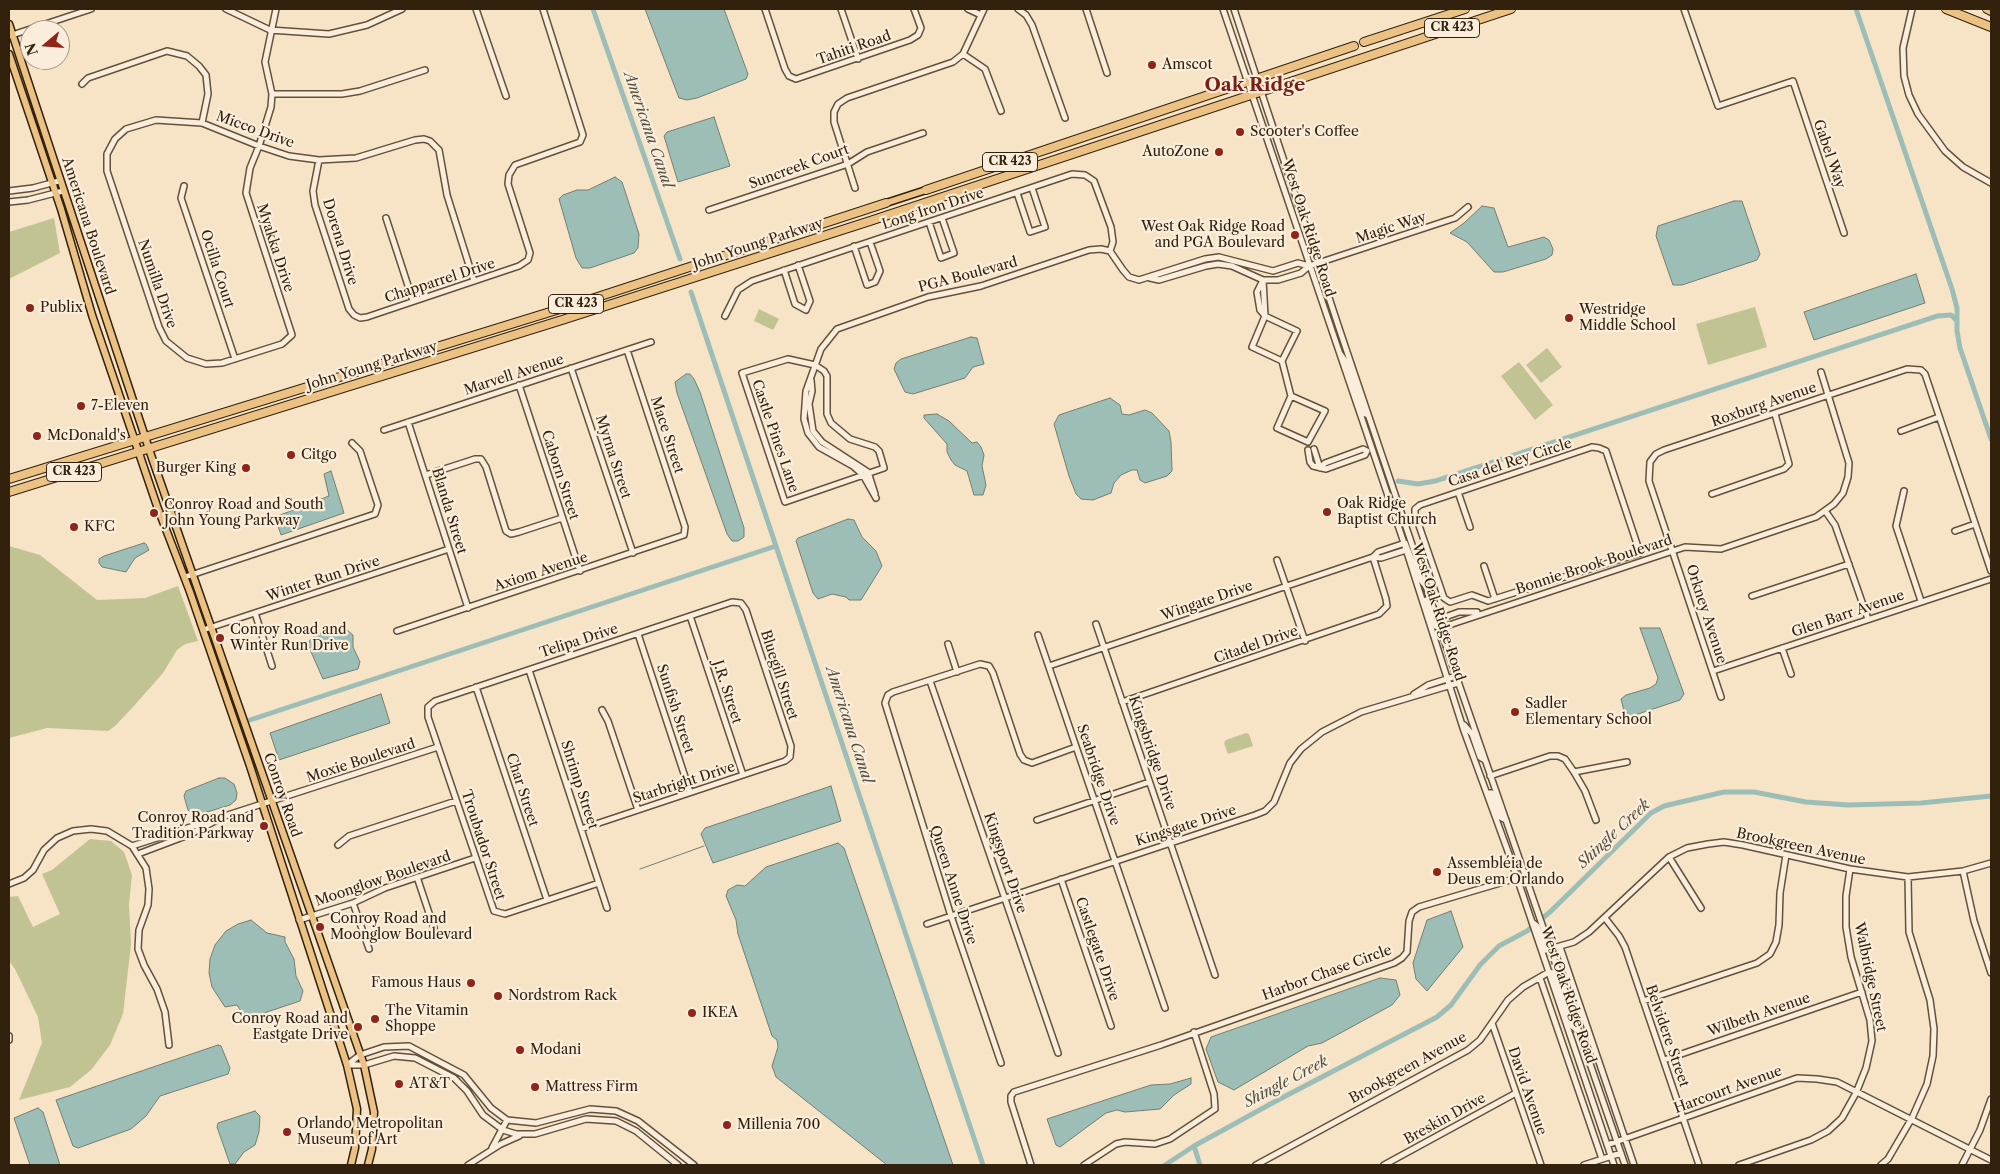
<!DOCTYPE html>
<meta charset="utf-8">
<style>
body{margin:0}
#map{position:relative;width:2000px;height:1174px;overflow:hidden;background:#f7e4c7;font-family:"Libre Caslon Text",serif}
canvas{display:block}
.frame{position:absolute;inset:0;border:10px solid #31210d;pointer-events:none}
.north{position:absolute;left:20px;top:20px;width:50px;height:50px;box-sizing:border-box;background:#faeddb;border:1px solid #aa9b89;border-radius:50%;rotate:252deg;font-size:14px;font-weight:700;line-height:20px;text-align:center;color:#31210d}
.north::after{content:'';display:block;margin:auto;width:18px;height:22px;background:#8f2418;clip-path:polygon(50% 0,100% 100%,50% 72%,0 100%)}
</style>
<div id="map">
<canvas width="2000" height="1174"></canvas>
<div class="frame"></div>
<div class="north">N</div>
</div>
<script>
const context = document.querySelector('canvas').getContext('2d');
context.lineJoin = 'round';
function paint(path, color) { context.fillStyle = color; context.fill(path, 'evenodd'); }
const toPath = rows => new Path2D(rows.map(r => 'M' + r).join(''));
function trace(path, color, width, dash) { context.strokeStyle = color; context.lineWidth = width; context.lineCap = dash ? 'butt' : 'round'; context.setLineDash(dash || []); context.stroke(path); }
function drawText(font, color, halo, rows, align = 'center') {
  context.font = font + ' "Libre Caslon Text",serif'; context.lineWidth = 4.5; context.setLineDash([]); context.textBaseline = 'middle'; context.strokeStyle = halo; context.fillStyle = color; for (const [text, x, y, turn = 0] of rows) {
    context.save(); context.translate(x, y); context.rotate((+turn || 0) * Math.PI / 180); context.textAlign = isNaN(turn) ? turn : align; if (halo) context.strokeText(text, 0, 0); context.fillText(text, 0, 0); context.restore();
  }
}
paint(toPath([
 [54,218,60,253,9,279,9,232],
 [1755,307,1767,347,1708,365,1696,324],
 [759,309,779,319,773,330,754,321],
 [1547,348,1562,367,1541,383,1526,365],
 [1519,362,1553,405,1535,420,1501,376],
 [9,546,40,555,97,600,145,598,178,586,198,641,185,644,177,650,163,673,133,707,115,726,108,731,47,728,9,738],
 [1246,733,1249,734,1253,746,1228,754,1224,743,1226,740],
 [90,839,111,841,124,852,132,875,129,904,131,944,123,1014,110,1045,91,1070,70,1087,19,1100,42,1043,38,1017,15,969,9,961,9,897,18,896,33,927,60,914,42,874,52,870]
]), '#c1c393');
const water = toPath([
 [645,9,724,9,748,74,746,79,697,98,687,100,679,98,645,9],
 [714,117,730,166,678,182,664,136,667,132,714,117],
 [615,177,622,182,639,234,638,248,634,253,590,268,582,268,576,258,559,199,563,195,577,190,588,190,615,177],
 [1734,201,1742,201,1760,254,1757,260,1682,285,1673,285,1656,236,1658,226,1734,201],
 [1482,206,1494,208,1508,247,1544,237,1549,240,1553,249,1552,255,1546,259,1503,272,1494,272,1467,242,1450,233,1464,223,1482,206],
 [1916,274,1925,303,1814,340,1804,312,1916,274],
 [971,337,977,338,984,364,973,367,965,378,913,394,905,392,894,369,896,363,901,359,971,337],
 [686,374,690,374,694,379,700,392,744,528,744,537,738,541,732,541,727,534,677,393,675,382,686,374],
 [1110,398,1120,405,1122,414,1129,415,1145,410,1152,413,1169,431,1171,442,1172,471,1167,476,1145,483,1140,480,1137,470,1132,470,1121,475,1114,483,1111,493,1093,500,1081,499,1076,494,1069,476,1054,424,1059,415,1110,398],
 [937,414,949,421,972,443,977,442,981,447,984,455,982,466,986,485,983,495,974,495,967,471,955,465,951,460,947,452,947,444,924,418,924,415,937,414],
 [331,471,344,513,281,535,275,517,329,496,324,474,331,471],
 [848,519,854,520,862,537,876,551,882,566,861,600,849,600,846,597,832,594,818,599,813,593,796,541,798,538,848,519],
 [144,543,146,544,149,550,135,558,126,572,102,567,99,563,99,559,104,556,144,543],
 [342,626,353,635,353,647,360,662,358,669,323,679,308,645,310,640,315,635,342,626],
 [1640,628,1660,628,1684,694,1680,700,1632,716,1624,711,1621,699,1626,695,1650,688,1656,684,1658,678,1640,628],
 [381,694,390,723,279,760,270,733,381,694],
 [219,778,225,778,234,784,237,793,236,800,230,805,197,815,192,814,188,810,184,796,186,791,219,778],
 [831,786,841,821,713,863,701,834,705,828,831,786],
 [838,843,844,848,953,1165,887,1165,776,1077,772,1066,778,1047,777,1040,772,1036,738,934,736,920,726,896,728,890,737,885,745,886,766,867,838,843],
 [1451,911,1463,947,1427,991,1416,979,1413,963,1427,920,1451,911],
 [251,920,267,933,285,937,285,942,294,959,296,976,303,991,300,1001,249,1018,245,1017,237,1005,225,1007,212,987,209,973,210,959,215,945,226,931,238,924,251,920],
 [1380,978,1396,980,1400,995,1392,1005,1322,1043,1308,1046,1234,1090,1218,1082,1206,1049,1211,1037,1380,978],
 [218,1045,221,1046,230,1068,228,1074,160,1096,146,1116,131,1129,78,1148,73,1146,56,1100,218,1045],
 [1191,1078,1191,1084,1174,1095,1160,1109,1125,1112,1117,1110,1106,1113,1060,1147,1056,1145,1047,1119,1151,1085,1170,1084,1191,1078],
 [38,1108,43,1112,60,1165,30,1165,14,1118,38,1108],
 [255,1111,260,1116,259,1132,255,1145,244,1152,235,1164,230,1164,217,1127,218,1123,255,1111]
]);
paint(water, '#9dbeb6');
trace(water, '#727f72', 1);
trace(toPath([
 [640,869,704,846]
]), '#727f72', 1);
trace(toPath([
 [593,9,680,259],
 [1856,9,1952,289,1957,308,1957,331,1960,348,1991,439],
 [691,292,983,1165],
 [1398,481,1418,484,1435,481,1937,316,1951,315,1957,321],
 [250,720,776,546],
 [1194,1146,1200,1165],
 [1165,1165,1194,1146,1276,1101,1437,1017,1451,1005,1480,965,1499,946,1527,931,1550,912,1651,813,1664,806,1724,792,1754,792,1806,802,1848,805,1921,803,1991,796]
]), '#9dbeb6', 5);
const minor = toPath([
 [226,9,270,30,329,34,367,25,402,9],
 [276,9,265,62,272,94,271,107,259,146,250,168,246,193,292,335,282,344,222,363,206,364,187,358,166,341,159,327,107,171,107,154,115,139,126,129,156,120,202,123,259,146,289,156,319,160,356,158,415,140,424,139,430,141,439,150,447,195,474,281],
 [476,9,506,96],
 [765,9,785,69,789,76,796,79,910,40,918,35,921,28,914,9],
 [841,9,858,59],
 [968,9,981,15],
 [1018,9,1026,15,1032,25,1065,118],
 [1086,9,1107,73],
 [1223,9,1404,543,1464,731,1510,857,1614,1165],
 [1234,9,1340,331,1460,687,1625,1165],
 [1684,9,1718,106,1793,81,1844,233],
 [1912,9,1903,48,1904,76,1909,95,1918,114,1945,151,1963,167,1991,183],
 [9,36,91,9],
 [963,54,985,69,1001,111],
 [82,84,88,78,167,51,187,56,199,66,206,75,208,94,202,123],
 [272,94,342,94,360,91,425,70],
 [319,160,313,191,315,205,349,309,354,315,360,318,367,317,519,266,528,260,530,253,508,184,509,175,515,165,580,142,583,135,543,9],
 [184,186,181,198,235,359],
 [855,188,834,122,834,112,838,104,847,98,953,62,963,54,984,9],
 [9,191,33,188,59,181],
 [1017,193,1030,232,1045,227,1032,188],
 [9,202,28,200,63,191],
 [709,210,848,164,867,152,923,133],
 [386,218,413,301],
 [929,222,941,258,954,253,942,218],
 [854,246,867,285,875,282,880,271,870,242],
 [784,270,795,304,806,310,810,301,798,265],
 [1150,278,1159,280,1206,266,1218,264,1232,266,1263,280,1278,280,1301,273,1309,266,1455,218,1468,207],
 [1263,280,1257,292,1260,310,1265,316],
 [1263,280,1265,316],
 [725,316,738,290,752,281,1072,174,1085,175,1094,181,1111,227,1113,242,1110,251],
 [1265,316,1297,331,1282,361,1252,347,1265,316],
 [1341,355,1347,364,1363,413,1368,415],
 [788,359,815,365,824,371,827,376,827,414,831,423,850,439,875,447,879,451,884,468,785,502,742,373,788,359],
 [1282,361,1291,396],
 [571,368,633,553],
 [811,380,812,391,809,404,813,431,822,442,868,472,875,494],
 [519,385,580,571],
 [1291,396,1325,411,1308,442,1277,428,1291,396],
 [408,422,468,608],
 [384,430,651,342],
 [1901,431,1939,417],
 [1592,447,1599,448,1606,451,1640,553,1488,601,1472,595,1450,602,1444,598,1415,514,1415,509,1420,505,1592,447],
 [1314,449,1320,468,1325,463,1363,449,1367,451],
 [1308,450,1310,462,1313,466,1326,469,1365,455,1367,451],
 [426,475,475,459,481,459,486,467,506,531,511,534,519,532,562,518],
 [1904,491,1896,526,1921,601],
 [1458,492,1470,527],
 [1712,494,1784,469,1789,464,1775,414],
 [876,498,863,475,853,466,819,447,808,433,804,419,806,391,821,349,837,329,928,297,981,286,1089,250,1101,249,1110,251,1123,270,1129,277,1139,280,1205,259,1219,257,1273,271,1298,263,1309,266],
 [1826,512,1835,525,1868,619],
 [1955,531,1975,524],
 [1373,557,1378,552,1405,543,1419,578,1424,584],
 [1277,560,1305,641],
 [1484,566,1495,599],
 [185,577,375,514,378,505,360,451,352,443],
 [1752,596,1849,564],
 [1426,600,1435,626,1440,628,1685,547,1721,549,1816,517,1834,504,1843,493,1848,477,1849,463,1821,372],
 [255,613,272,666],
 [690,616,743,775],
 [1437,620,1459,612,1477,612],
 [1096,624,1215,975],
 [203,630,449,549],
 [397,631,684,535,685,527,627,350],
 [638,634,690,792],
 [1038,635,1165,1008],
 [948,644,957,672],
 [1782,648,1791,674],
 [1049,666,1373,557,1381,558,1406,550],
 [529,670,607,908],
 [1713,671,1991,579],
 [930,681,1058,1053],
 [476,687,547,900],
 [1414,694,1428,685,1456,676],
 [1721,697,1649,481,1650,462,1656,454,1664,450,1907,369,1921,370,1925,374,1991,571],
 [1122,702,1379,614,1387,606,1386,599,1373,557],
 [602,710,608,721,638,810],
 [1464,725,1472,734,1480,757,1485,760],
 [1574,772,1627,762],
 [1490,776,1550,756,1558,756,1565,759,1574,772,1585,791,1596,820],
 [1487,793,1492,793,1500,817,1506,820],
 [1037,820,1149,782],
 [581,829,785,761,790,757,791,746,746,610,741,603,732,602,435,701,428,707,428,717,494,911,505,914,599,883],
 [338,845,349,836,456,801],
 [132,846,438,747],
 [138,854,191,834,215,821],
 [1669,857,1701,908],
 [1963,871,1974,921,1991,973],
 [417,877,434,928],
 [1061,879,1111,1026],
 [9,884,24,878,33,870,44,850,57,838,73,831,91,829,107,831,132,846,146,868,149,889,148,905,139,930,138,949,144,965,157,989,165,1012,169,1045],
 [353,903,369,949],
 [1605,918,1619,936,1625,947,1699,1165],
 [299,920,353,903,385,888,475,858],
 [1532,922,1537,926,1546,950,1574,942,1589,932,1669,857,1687,848,1708,844,1724,842,1743,845,1850,869,1908,877,1963,871,1991,863],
 [927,924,1255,815,1265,811,1274,802,1290,763,1301,749,1322,732,1361,712,1458,683],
 [1560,947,1634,1165],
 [1540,978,1602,1159],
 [1643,1001,1757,963,1770,954,1776,942,1779,925,1780,893,1786,855],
 [1492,1023,1541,1165],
 [9,1036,9,1040],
 [1664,1060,1862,992],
 [1001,1063,951,916,885,703,888,695,893,692,980,664,989,666,993,673,1020,754,1024,760,1032,763,1076,747],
 [347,1065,360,1055,384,1047,409,1046,464,1075,491,1108,507,1120,536,1123,590,1109,616,1111,638,1121,694,1165],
 [347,1065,364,1065,394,1056,415,1058,454,1078,467,1091,483,1115,503,1130,516,1134,535,1134,586,1119,616,1121,636,1131,678,1165],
 [1607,1145,1797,1078,1817,1079,1837,1082,1991,1160],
 [492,1148,507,1120],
 [468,1165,501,1144,519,1136],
 [1031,1165,1011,1102,1011,1096,1014,1092,1161,1045,1394,963,1402,958,1407,952,1409,921,1412,912,1419,907,1517,878],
 [1084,1165,1116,1144,1125,1142,1155,1144,1170,1139,1215,1109,1214,1094,1194,1032],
 [1256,1165,1468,1050,1480,1040,1508,1000,1523,987,1549,972,1553,973,1570,1024,1578,1031],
 [1384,1165,1516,1093],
 [1584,1165,1621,1153],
 [1739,1165,1811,1140,1828,1131,1842,1118,1856,1093,1866,1068,1872,1041,1870,1020,1851,957,1846,927,1846,896,1850,869],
 [1881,1165,1888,1159,1912,1118,1927,1084,1933,1056,1934,1029,1930,1000,1909,932,1908,877],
 [1962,1165,1980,1130,1991,1099]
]);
const major = toPath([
 [9,24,152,458,364,1065,374,1112,372,1149,368,1165],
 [9,54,61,209,92,315,157,506,190,592,250,766,347,1065,357,1109,355,1148,351,1165],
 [886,203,926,190]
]);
const highway = toPath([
 [1946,9,1991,27],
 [1987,9,1991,11],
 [1364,42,1465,9],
 [926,190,1354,46],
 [9,479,576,304,886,203],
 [9,492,562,320,870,221,1511,9]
]);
trace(minor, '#62523c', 8);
trace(major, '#31210d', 9);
trace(highway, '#31210d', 10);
trace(minor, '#faeddb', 5);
trace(major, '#ecc284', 6);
trace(highway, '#ecc284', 8);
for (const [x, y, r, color] of [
 [1152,65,5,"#8f2418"],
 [1240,132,5,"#8f2418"],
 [1219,152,5,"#8f2418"],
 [1295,235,5,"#8f2418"],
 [30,308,5,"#8f2418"],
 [1569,318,5,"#8f2418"],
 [81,406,5,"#8f2418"],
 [37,436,5,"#8f2418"],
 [291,455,5,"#8f2418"],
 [246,468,5,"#8f2418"],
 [1327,512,5,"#8f2418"],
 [154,513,5,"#8f2418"],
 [74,527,5,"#8f2418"],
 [220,638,5,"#8f2418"],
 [1515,712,5,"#8f2418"],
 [264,826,5,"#8f2418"],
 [1437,872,5,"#8f2418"],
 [320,927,5,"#8f2418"],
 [471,983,5,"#8f2418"],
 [498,996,5,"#8f2418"],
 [692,1013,5,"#8f2418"],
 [375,1019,5,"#8f2418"],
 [358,1027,5,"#8f2418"],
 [520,1050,5,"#8f2418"],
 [399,1084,5,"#8f2418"],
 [535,1087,5,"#8f2418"],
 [727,1125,5,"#8f2418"],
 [287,1132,5,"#8f2418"]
]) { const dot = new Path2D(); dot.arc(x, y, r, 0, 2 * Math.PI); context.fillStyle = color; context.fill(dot); trace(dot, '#faeddb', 2); }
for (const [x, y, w] of [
 [1452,28,55],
 [1010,162,55],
 [576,304,55],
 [74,472,55]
]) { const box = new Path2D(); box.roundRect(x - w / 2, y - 9.5, w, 19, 4); context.fillStyle = '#faeddb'; context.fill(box); trace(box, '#31210d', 1); }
drawText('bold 12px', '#31210d', null, [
 ["CR 423",1452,28],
 ["CR 423",1010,162],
 ["CR 423",576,304],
 ["CR 423",74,472]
]);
drawText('14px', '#31210d', '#faeddb', [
 ["Tahiti Road",854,48,-19],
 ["Micco Drive",255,130,20],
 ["Gabel Way",1829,154,71],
 ["Suncreek Court",799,167,-20],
 ["Long Iron Drive",933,209,-18],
 ["Americana Boulevard",88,226,72],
 ["West Oak Ridge Road",1308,228,72],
 ["Magic Way",1391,228,-18],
 ["Dorena Drive",340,242,73],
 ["John Young Parkway",758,244,-18],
 ["Myakka Drive",275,248,72],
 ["Ocilla Court",217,269,72],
 ["PGA Boulevard",968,275,-15],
 ["Chapparrel Drive",440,281,-18],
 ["Numilla Drive",157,284,71],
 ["John Young Parkway",372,366,-17],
 ["Marvell Avenue",514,375,-18],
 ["Roxburg Avenue",1764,405,-19],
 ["Mace Street",667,435,72],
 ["Castle Pines Lane",775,436,71],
 ["Myrna Street",613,457,72],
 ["Casa del Rey Circle",1510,463,-18],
 ["Caborn Street",560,475,72],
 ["Blanda Street",449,511,73],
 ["Bonnie Brook Boulevard",1594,565,-18],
 ["Axiom Avenue",541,572,-18],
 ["Winter Run Drive",323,579,-18],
 ["Wingate Drive",1207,601,-19],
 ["West Oak Ridge Road",1438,612,72],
 ["Orkney Avenue",1706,614,72],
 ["Glen Barr Avenue",1848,614,-19],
 ["Telipa Drive",579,641,-18],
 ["Citadel Drive",1256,645,-19],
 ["Bluegill Street",779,675,72],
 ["J.R. Street",727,692,72],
 ["Sunfish Street",675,709,72],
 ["Kingsbridge Drive",1152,753,71],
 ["Moxie Boulevard",361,761,-18],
 ["Seabridge Drive",1098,775,71],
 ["Starbright Drive",684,783,-18],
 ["Shrimp Street",579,785,72],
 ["Char Street",522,790,72],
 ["Conroy Road",282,795,71],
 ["Kingsgate Drive",1186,826,-18],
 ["Troubador Street",483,845,72],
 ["Brookgreen Avenue",1801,847,12],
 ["Kingsport Drive",1005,863,71],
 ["Moonglow Boulevard",383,879,-19],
 ["Queen Anne Drive",953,885,72],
 ["Castlegate Drive",1097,949,71],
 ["Harbor Chase Circle",1327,973,-20],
 ["Walbridge Street",1870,977,78],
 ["West Oak Ridge Road",1568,995,71],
 ["Wilbeth Avenue",1759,1015,-19],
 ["Belvidere Street",1667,1036,71],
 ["Brookgreen Avenue",1408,1068,-29],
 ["Harcourt Avenue",1728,1090,-20],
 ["David Avenue",1527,1091,71],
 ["Breskin Drive",1445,1119,-29]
]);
drawText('14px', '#31210d', '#faeddb', [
 ["Amscot",1162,65],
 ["Scooter's Coffee",1250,132],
 ["AutoZone",1209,152,"right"],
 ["West Oak Ridge Road",1285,227,"right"],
 ["and PGA Boulevard",1285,243,"right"],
 ["Publix",40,308],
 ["Westridge",1579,310],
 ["Middle School",1579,326],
 ["7-Eleven",91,406],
 ["McDonald's",47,436],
 ["Citgo",301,455],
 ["Burger King",236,468,"right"],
 ["Oak Ridge",1337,504],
 ["Baptist Church",1337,520],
 ["Conroy Road and South",164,505],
 ["John Young Parkway",164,521],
 ["KFC",84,527],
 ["Conroy Road and",230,630],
 ["Winter Run Drive",230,646],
 ["Sadler",1525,704],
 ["Elementary School",1525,720],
 ["Conroy Road and",254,818,"right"],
 ["Tradition Parkway",254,834,"right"],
 ["Assembléia de",1447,864],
 ["Deus em Orlando",1447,880],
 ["Conroy Road and",330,919],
 ["Moonglow Boulevard",330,935],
 ["Famous Haus",461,983,"right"],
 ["Nordstrom Rack",508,996],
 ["The Vitamin",385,1011],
 ["Shoppe",385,1027],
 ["IKEA",702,1013],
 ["Conroy Road and",348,1019,"right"],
 ["Eastgate Drive",348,1035,"right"],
 ["Modani",530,1050],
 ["AT&T",409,1084],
 ["Mattress Firm",545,1087],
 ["Orlando Metropolitan",297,1124],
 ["Museum of Art",297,1140],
 ["Millenia 700",737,1125]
], 'left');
drawText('italic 15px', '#515040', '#faeddb', [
 ["Americana Canal",648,130,71],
 ["Americana Canal",849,725,72],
 ["Shingle Creek",1614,834,-43],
 ["Shingle Creek",1286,1082,-28]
]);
drawText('bold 19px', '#7a1f14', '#faeddb', [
 ["Oak Ridge",1255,86]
]);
</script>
